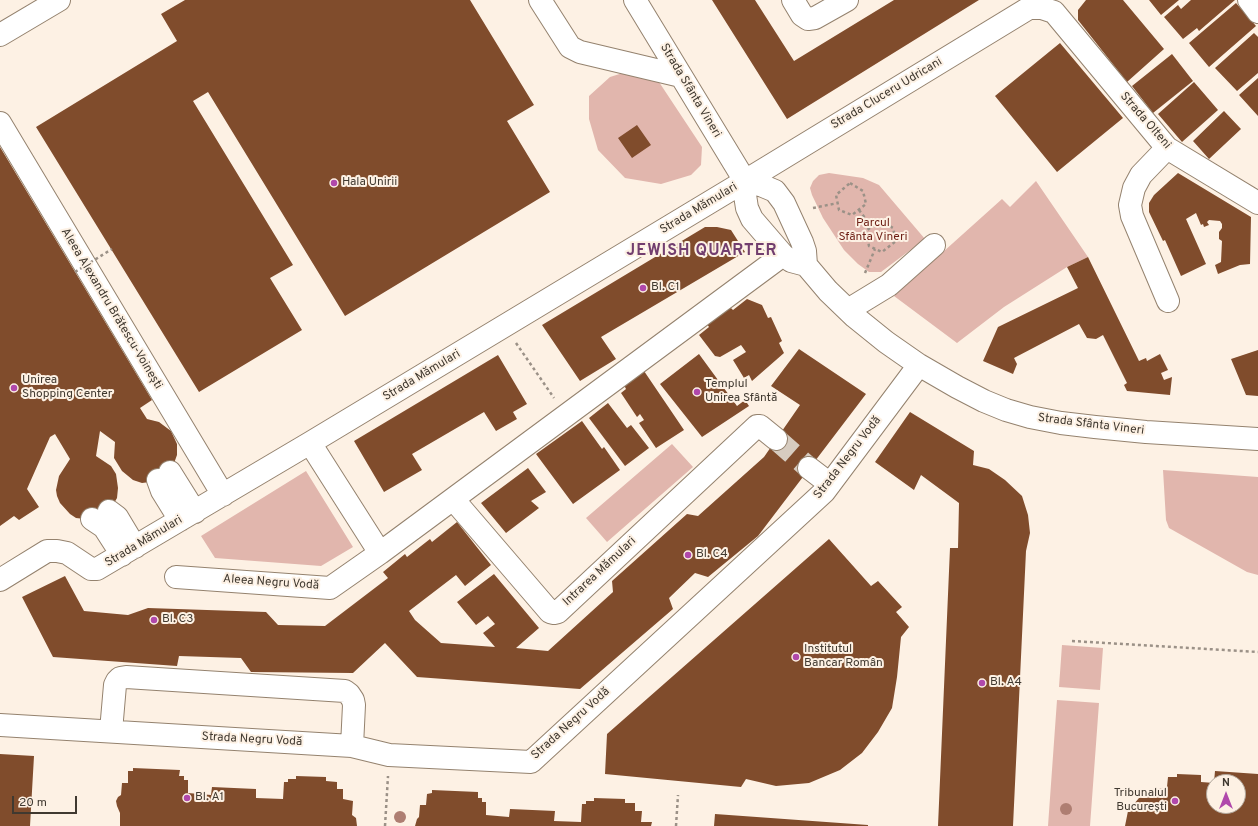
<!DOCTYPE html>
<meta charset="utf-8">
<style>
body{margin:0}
#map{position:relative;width:1258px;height:826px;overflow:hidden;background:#fdf1e4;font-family:Overpass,sans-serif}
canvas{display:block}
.north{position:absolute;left:1206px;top:774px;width:40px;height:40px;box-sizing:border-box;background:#fdf1e4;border:1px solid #b1a79c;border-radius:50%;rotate:0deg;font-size:11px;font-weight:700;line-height:16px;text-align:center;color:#403930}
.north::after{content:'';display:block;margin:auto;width:14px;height:18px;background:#b048ab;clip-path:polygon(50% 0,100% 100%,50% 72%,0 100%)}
.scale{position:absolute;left:12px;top:796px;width:65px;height:18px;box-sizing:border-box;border:2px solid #403930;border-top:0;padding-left:5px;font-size:12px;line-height:14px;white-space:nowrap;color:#403930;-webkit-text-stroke:3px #fdf1e4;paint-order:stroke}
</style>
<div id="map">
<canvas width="1258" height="826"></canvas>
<div class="north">N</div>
<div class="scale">20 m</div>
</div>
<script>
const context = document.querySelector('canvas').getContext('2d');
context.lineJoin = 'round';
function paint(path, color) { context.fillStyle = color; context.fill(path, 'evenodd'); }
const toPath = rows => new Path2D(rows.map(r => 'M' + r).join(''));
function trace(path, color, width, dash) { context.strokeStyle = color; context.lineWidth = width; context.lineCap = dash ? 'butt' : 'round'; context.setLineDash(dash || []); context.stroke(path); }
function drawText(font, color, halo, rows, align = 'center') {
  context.font = font + ' Overpass,sans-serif'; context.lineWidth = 4; context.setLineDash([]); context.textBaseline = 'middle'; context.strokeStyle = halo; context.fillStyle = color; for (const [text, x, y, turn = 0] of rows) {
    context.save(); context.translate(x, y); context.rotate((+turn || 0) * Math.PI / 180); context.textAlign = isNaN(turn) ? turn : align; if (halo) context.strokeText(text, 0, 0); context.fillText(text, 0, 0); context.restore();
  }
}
paint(toPath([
 [626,72,659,82,702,147,701,165,691,175,661,184,625,178,598,150,589,119,589,96,610,77],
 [829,173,863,178,879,185,925,239,881,272,869,272,858,264,844,250,823,218,812,195,810,188,813,181,819,175],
 [1036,181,1088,257,1067,267,1004,307,957,343,894,296,1002,199,1010,207],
 [672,444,693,467,607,542,586,518],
 [1163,470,1258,477,1258,575,1247,572,1169,528,1166,520],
 [306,471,353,547,321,566,215,558,201,536],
 [1062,645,1103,648,1100,690,1059,687],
 [1057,700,1099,703,1090,826,1048,826]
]), '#e1b6ad');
paint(toPath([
 [185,0,470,0,534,105,507,121,550,192,345,316,208,92,193,101,293,265,270,278,302,330,199,392,36,127,177,41,161,14],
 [712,0,755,0,794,61,894,0,979,0,787,119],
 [1086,0,1123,0,1164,49,1127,82,1078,20,1078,10],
 [1149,0,1179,0,1161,15],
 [1191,0,1235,0,1199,31,1197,28,1183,39,1164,17,1178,5,1181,9],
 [1236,3,1256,26,1209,67,1189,43],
 [1254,33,1258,37,1258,73,1237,91,1215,68],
 [1060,43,1123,118,1057,172,995,96],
 [1172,54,1193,81,1153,113,1132,86],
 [1258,78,1258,116,1239,95],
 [1194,82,1218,110,1182,142,1158,114],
 [1224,111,1241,129,1209,159,1193,141],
 [637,125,651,145,632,158,618,138],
 [0,147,152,400,140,408,147,419,159,422,171,431,177,444,177,455,173,466,150,482,142,483,133,480,122,471,114,458,115,442,100,431,96,456,111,466,116,474,118,488,117,498,113,505,85,519,76,518,70,514,60,503,57,496,56,490,59,476,70,459,55,434,50,437,27,489,39,507,19,520,14,516,0,526],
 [1178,173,1251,217,1250,264,1240,265,1218,274,1215,265,1221,262,1222,241,1219,239,1219,232,1222,228,1222,224,1220,221,1209,220,1207,222,1209,225,1204,227,1203,224,1201,225,1196,213,1186,219,1206,264,1181,276,1165,240,1163,241,1149,212,1149,203,1154,195],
 [705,227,717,227,731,230,745,252,601,337,616,359,580,381,542,325],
 [1088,257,1139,361,1146,358,1147,361,1160,354,1168,370,1161,373,1164,380,1172,377,1170,395,1127,391,1124,385,1127,383,1103,335,1096,339,1087,338,1079,324,1014,358,1017,364,1013,374,983,361,998,327,1078,288,1067,267],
 [747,299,762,305,768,318,771,317,782,341,779,343,784,353,752,381,749,375,744,378,733,360,746,352,741,345,720,357,715,356,699,335,709,327,707,324,730,307,733,310],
 [799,349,866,394,758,536,708,577,695,573,669,598,673,609,580,689,417,677,385,643,353,673,251,672,241,658,179,656,177,666,53,657,22,597,65,576,84,611,128,615,148,608,266,612,278,625,325,626,388,578,383,572,405,554,407,557,430,539,432,542,457,522,491,565,465,586,456,575,409,611,415,620,441,643,495,647,483,633,495,624,488,616,476,625,457,602,494,574,539,628,516,648,548,651,613,592,612,581,687,514,698,516,764,457,800,405,771,386],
 [1258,350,1258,396,1246,395,1231,359],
 [699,354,737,406,745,400,749,406,702,437,660,384],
 [498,355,527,404,513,412,517,419,496,431,484,412,412,454,422,470,384,492,354,441],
 [644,371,684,430,656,448,639,423,644,420,640,414,637,417,621,393,626,389,624,385],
 [608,403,627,428,631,425,649,448,625,466,589,418],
 [910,412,974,451,973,465,989,469,1005,480,1022,496,1028,515,1030,533,1026,551,1013,826,938,826,950,548,958,548,959,503,921,475,914,490,875,462],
 [582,421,602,449,604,447,620,470,573,504,536,454],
 [528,468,546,492,531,501,539,508,506,533,481,503],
 [829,539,871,586,878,581,902,607,896,612,909,627,901,637,897,677,892,708,878,732,862,753,840,770,809,783,776,786,746,779,741,787,605,774,607,734],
 [0,754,34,756,30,826,0,826],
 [133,768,180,770,179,776,184,776,184,780,188,780,188,793,211,795,212,787,256,789,256,798,283,799,284,782,288,782,288,779,296,779,296,776,326,777,326,781,337,782,337,789,343,789,343,799,353,801,352,815,356,818,357,826,120,826,120,813,117,806,116,801,118,797,121,795,122,783,128,783,128,771,133,771],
 [1215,771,1258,774,1258,826,1125,826,1128,811,1139,798,1149,791,1167,787,1168,777,1177,777,1177,774,1201,775,1201,782,1214,783,1214,806,1238,806,1238,782,1214,782],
 [432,790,478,792,478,798,482,798,482,802,486,802,486,815,509,817,510,809,555,811,554,821,581,822,582,804,586,804,586,801,594,801,594,798,625,799,625,803,635,803,635,811,642,811,641,822,652,822,651,826,415,826,417,819,419,817,420,805,426,805,427,794,432,793],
 [715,814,868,825,868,826,714,826]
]), '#804c2c');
trace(toPath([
 [776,439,809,468]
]), '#d7ccc0', 22, [22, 11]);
const minor = toPath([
 [540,0,570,47,580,52,681,76],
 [635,0,745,181,745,195,747,208,752,219,783,255,791,261,806,265,828,291,855,317,886,342,919,365,957,387,984,401,1006,410,1030,417,1061,423,1095,427,1146,432,1258,439],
 [793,0,802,15,808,19,815,18,847,0],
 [1249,0,1258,12],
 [0,123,223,495],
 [1167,148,1141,175,1134,188,1130,205,1132,216,1168,301],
 [745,181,763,186,775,191,784,203,802,242,805,251,806,265],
 [848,310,889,285,934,245],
 [310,443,380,553],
 [809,468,830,484],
 [170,472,195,512],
 [158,480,162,491,180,520],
 [453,499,550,612,554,613,558,612,757,426,760,426,776,439],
 [109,511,117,517,135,547],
 [92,519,104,527,122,555],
 [176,577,330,588,380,553,783,255],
 [0,580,47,551,57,551,67,553,91,569,97,569,310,443,745,181,1029,8,1042,8,1054,12,1167,148,1258,203],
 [0,725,352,746,389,755,531,762,824,492,919,365],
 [111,731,115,685,117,681,120,678,126,677,345,691,349,694,353,700,354,705,352,746]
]);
const major = toPath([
 [0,35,59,0]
]);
trace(minor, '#94826e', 24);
trace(major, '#94826e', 24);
trace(toPath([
 [850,183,863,191,866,204,852,215,839,210,836,195,850,183],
 [813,208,838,203],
 [859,210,872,227],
 [880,220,893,228,896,241,882,252,869,246,866,231,880,220],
 [865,273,875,249],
 [516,343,554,398],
 [1072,641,1258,652],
 [385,826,388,776],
 [676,826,678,795]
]), '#9b9187', 2.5, [3, 3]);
trace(minor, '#fff', 22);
trace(major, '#fff', 22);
trace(toPath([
 [75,272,112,249]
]), '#9b9187', 2.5, [3, 3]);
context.fillStyle = '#ae7e72';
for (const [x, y] of [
 [1066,809],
 [400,817]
]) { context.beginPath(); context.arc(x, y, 6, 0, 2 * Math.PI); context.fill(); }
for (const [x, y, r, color] of [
 [334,183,4,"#b048ab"],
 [643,288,4,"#b048ab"],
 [14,388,4,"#b048ab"],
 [697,392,4,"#b048ab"],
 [688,555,4,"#b048ab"],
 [154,620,4,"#b048ab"],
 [796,657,4,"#b048ab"],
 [982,683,4,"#b048ab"],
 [187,798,4,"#b048ab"],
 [1175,801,4,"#b048ab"]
]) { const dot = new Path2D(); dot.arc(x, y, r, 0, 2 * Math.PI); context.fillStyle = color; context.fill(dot); trace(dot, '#fdf1e4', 1.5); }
drawText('12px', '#403930', '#fdf1e4', [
 ["Strada Sfânta Vineri",690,91,59],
 ["Strada Cluceru Udricani",887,94,-31],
 ["Strada Olteni",1145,121,49],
 ["Strada Mămulari",699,209,-31],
 ["Aleea Alexandru Brătescu-Voinești",111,309,59],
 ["Strada Mămulari",422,376,-31],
 ["Strada Sfânta Vineri",1091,425,7],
 ["Strada Negru Vodă",848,458,-52],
 ["Strada Mămulari",144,542,-31],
 ["Intrarea Mămulari",600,572,-43],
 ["Aleea Negru Vodă",271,583,4],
 ["Strada Negru Vodă",571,724,-42],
 ["Strada Negru Vodă",252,740,3]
]);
drawText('12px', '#403930', '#fdf1e4', [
 ["Hala Unirii",342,183],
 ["Bl. C1",651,288],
 ["Unirea",22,381],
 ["Shopping Center",22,395],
 ["Templul",705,385],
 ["Unirea Sfântă",705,399],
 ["Bl. C4",696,555],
 ["Bl. C3",162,620],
 ["Institutul",804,650],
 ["Bancar Român",804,664],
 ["Bl. A4",990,683],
 ["Tribunalul",1167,794,"right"],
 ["București",1167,808,"right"],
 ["Bl. A1",195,798]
], 'left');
drawText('12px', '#6e1f15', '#fdf1e4', [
 ["Parcul",873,224],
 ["Sfânta Vineri",873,238]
]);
context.letterSpacing = '1px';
drawText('bold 16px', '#723e6f', '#fdf1e4', [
 ["JEWISH QUARTER",702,252]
]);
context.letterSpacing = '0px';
</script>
